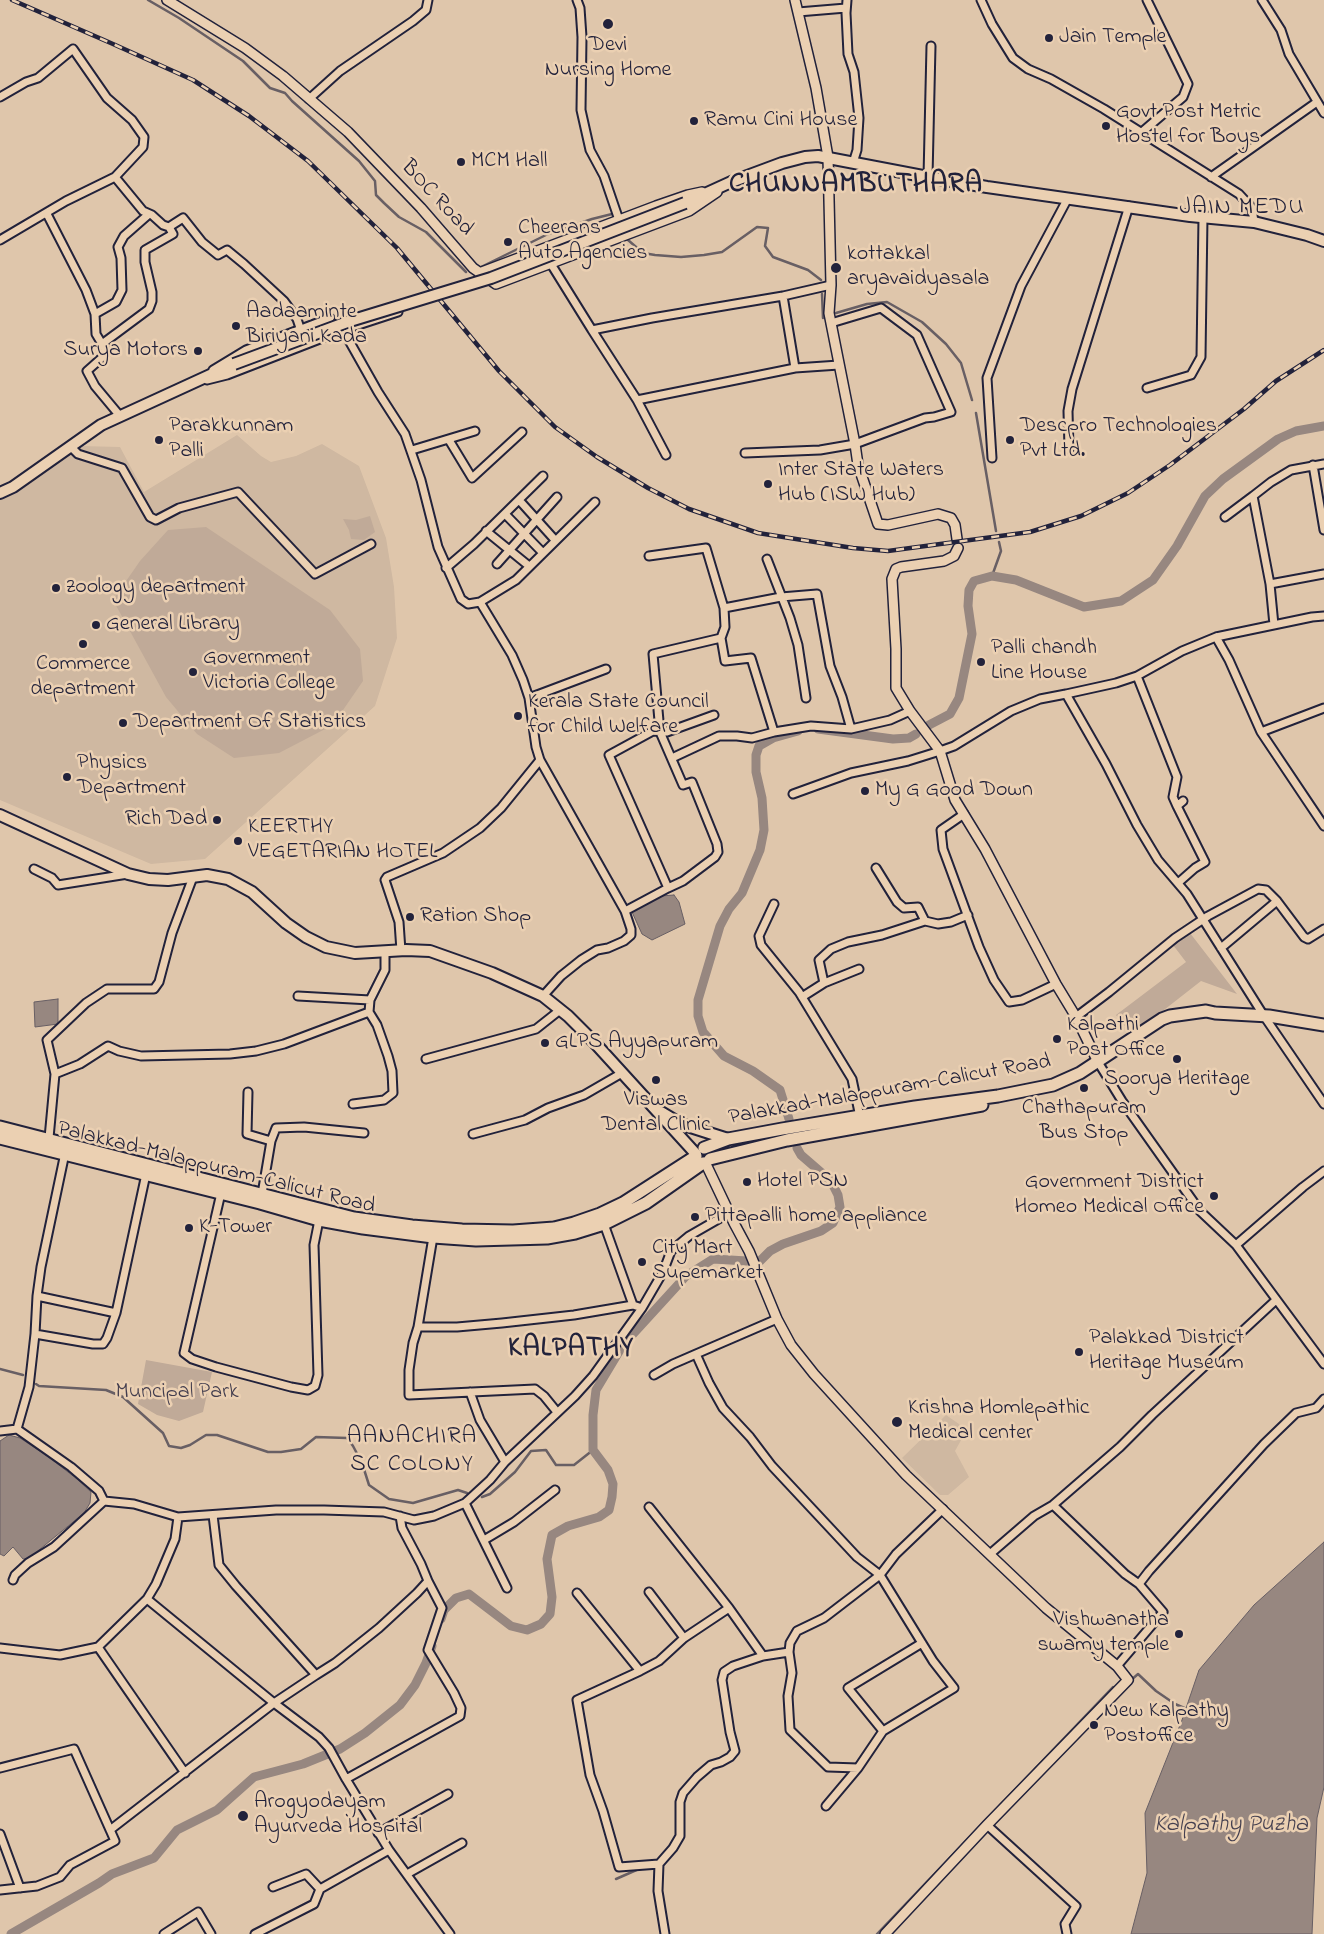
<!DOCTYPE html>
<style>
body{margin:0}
canvas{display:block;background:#dfc6ab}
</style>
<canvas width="1324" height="1934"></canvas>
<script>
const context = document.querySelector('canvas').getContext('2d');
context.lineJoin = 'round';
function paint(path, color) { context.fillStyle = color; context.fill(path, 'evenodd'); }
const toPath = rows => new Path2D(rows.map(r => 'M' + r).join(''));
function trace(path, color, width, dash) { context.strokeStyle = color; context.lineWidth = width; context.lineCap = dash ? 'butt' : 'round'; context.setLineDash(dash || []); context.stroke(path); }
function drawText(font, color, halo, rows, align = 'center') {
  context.font = font + ' "Indie Flower",sans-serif'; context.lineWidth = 5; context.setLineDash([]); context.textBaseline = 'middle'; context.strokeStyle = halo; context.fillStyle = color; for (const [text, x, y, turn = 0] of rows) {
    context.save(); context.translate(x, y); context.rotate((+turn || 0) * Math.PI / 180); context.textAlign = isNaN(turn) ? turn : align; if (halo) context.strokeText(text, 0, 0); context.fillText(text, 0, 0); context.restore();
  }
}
paint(toPath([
 [237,435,261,456,271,462,296,456,322,444,359,466,386,538,394,587,397,638,375,706,205,859,151,864,0,800,0,498,13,492,80,446,120,447,144,492],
 [946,1415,959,1424,965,1433,955,1451,969,1477,948,1495,940,1495,902,1458]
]), '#cfb8a1');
paint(toPath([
 [370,516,375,532,364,540,351,539,349,530,343,519,356,520],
 [206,527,330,610,360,649,363,681,343,710,327,728,279,753,234,758,197,734,166,697,113,600,140,561,168,530],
 [1190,933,1237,994,1201,981,1132,1035,1116,1015,1186,962,1173,945],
 [146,1360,212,1372,203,1412,179,1421,157,1415,138,1404]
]), '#c0aa98');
const water = toPath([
 [674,895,679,902,685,924,652,940,642,934,632,912,661,896,674,895],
 [58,999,58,1024,35,1027,34,1002,58,999],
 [9,1435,20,1438,46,1455,77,1479,91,1492,90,1503,84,1513,28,1559,23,1559,13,1547,4,1556,0,1554,0,1441,9,1435],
 [1324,1542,1324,1787,1317,1818,1312,1934,1131,1934,1147,1873,1145,1813,1182,1720,1199,1670,1254,1605,1324,1542]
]);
paint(water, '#978780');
trace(water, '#685f64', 1);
trace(toPath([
 [148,0,179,18,243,61,270,88,285,93,292,101,359,161,375,181,376,195,384,203,399,217,426,232,466,272],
 [628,240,643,253,655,255,681,257,704,255,722,252,757,227,768,228,765,246,773,257,808,270,821,280],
 [481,267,548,234,592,219,612,214],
 [822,294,823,318],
 [836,313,867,304,887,302,922,322,946,344,961,363,972,400],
 [976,413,996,531],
 [992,576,1001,551,999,542],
 [0,1369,23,1375],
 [36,1384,39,1386,106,1390,123,1397,163,1433,169,1446,181,1448,190,1445,206,1435,217,1435,268,1452,281,1452,301,1449,316,1437,347,1438,353,1446,362,1463,369,1485,389,1499,413,1503,458,1490,467,1493],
 [482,1497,490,1494,515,1472,531,1451,546,1450,556,1465,574,1465,593,1450],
 [1130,1681,1138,1674,1156,1691,1175,1704,1189,1710],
 [616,1879,641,1868],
 [877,1934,1113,1687]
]), '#685f64', 2.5);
trace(toPath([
 [929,725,950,714,959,698,972,634,968,606,969,590,974,581,992,576,1016,580,1084,607,1121,601,1153,580,1177,546,1205,496,1223,479,1278,439,1296,431,1324,426],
 [818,729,893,739,909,738,916,734],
 [789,1119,780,1090,753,1071,724,1056,703,1032,698,1016,698,1000,720,926,729,909,742,893,760,850,764,830,762,798,756,772,756,755,759,746,773,738,798,731],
 [760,1261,770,1251,783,1244,821,1231,833,1223,840,1207,838,1195,831,1181,801,1155,797,1148],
 [441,1619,444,1610,456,1598,469,1594,511,1626,527,1630,541,1624,550,1614,552,1597,547,1559,552,1535,568,1526,599,1517,609,1510,612,1497,613,1484,608,1470,593,1450,593,1415,596,1390,623,1345,686,1276,713,1259,747,1261],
 [11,1934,99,1883,112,1874,154,1858,177,1830,217,1810,254,1777,303,1764,340,1749,365,1733,400,1705,415,1685,426,1663,432,1646]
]), '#978780', 9);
const minor = toPath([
 [577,0,580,8,582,37,581,110,590,150,604,176,619,220],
 [847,0,846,13,848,54,854,72,859,118,857,150,853,163],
 [981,0,992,24,1013,58,1028,69,1051,79,1104,109,1239,194,1252,208,1254,222],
 [1262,0,1281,30,1289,54,1324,113],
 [798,12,846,8],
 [0,97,26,82,38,78,73,49,107,98,132,120,144,137,143,147,115,177,66,201,0,240],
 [309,99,340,71,413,21,426,10,428,0],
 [1142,132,1183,97,1188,84,1147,0],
 [928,177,931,46],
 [1211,177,1317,102],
 [47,214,86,290,95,314,96,334,105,349,105,355,87,371,95,386,120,416],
 [169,227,183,218,202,242,218,255,227,250,244,264,284,301,297,319,300,328],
 [551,264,592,330],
 [831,285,783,296,652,318,592,330,637,400,795,368,839,365],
 [783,296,795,368],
 [95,314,116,302,122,290,121,258,118,247,124,236,149,214],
 [343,330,378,392,405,434,421,480,438,547,461,599,468,604,480,602,516,580,595,502],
 [102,344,149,309,152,301,152,292,145,262,145,250,173,234,169,227,163,225,152,215,143,211,115,177],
 [213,370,246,350,330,318],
 [207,380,227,375,343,330,398,312],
 [1147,388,1191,375,1201,357,1203,217],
 [637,400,666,455],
 [449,440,472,478,522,432],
 [71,447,78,454,122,468,150,517,156,520,179,508,238,492,315,574,371,544],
 [1069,449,1068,411,1072,389,1129,206],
 [412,450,475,431],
 [745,453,820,450,855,444,925,418,934,417,951,412,917,335,881,308,831,323],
 [992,458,987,378,1021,286,1068,198],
 [1313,465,1324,530],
 [519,500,555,540],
 [505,514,543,553],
 [1225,517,1253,496],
 [486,531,529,566],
 [649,556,706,548,724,608,781,597,817,594,830,666,842,697,851,729],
 [767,559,790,618,798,645,806,698],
 [497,564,557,497],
 [446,568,474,544,543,476],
 [1270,584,1324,574],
 [480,602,512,655,523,680,529,698,536,747,540,760,625,911,631,929,631,935,624,941,608,948,597,950,581,960,561,976,543,996],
 [1274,625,1270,584,1253,496,1271,482,1291,470,1324,464],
 [1216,637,1229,660,1261,732,1324,708],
 [721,638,725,627,724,608],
 [1137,676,1177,777,1173,797,1177,806],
 [1066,694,1116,683,1137,676,1182,651,1216,637,1312,617,1324,616],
 [529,698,606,669],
 [1261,732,1324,826],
 [672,758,719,736,737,736,752,738,774,732,811,726,851,729,890,720,910,711],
 [793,794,851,773,908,761,940,751,954,746,1011,711,1040,699,1066,694,1106,764,1137,825,1158,860,1187,894,1264,1016,1324,1104],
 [964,814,941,830,943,849,979,947,994,980,1009,1002,1022,1000,1056,984],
 [876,868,897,902,904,908,918,907,925,921,938,924,951,922,968,915],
 [34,869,52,878,58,885,128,874],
 [1178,883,1195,868,1205,862,1177,806,1183,801],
 [668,888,683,881,715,857,718,852,717,844,692,782,683,785,660,732,653,654,721,638,725,661,751,658,774,732],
 [774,904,759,936,761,945,799,992,852,1079,860,1117],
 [625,911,668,888,609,755,653,731,667,732,714,715],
 [1221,948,1277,901],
 [401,951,399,922,385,880,387,877,443,853,480,828,501,808,540,760],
 [824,983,859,969],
 [298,996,370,1000],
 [802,997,824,983,819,960,831,949,848,942,882,935,925,921],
 [1076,1017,1109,992,1175,938,1208,916,1258,889,1266,890,1277,901,1304,937,1308,939,1324,929],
 [426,1059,536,1029,560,1010],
 [1098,1062,1122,1101,1200,1211,1236,1245,1324,1364],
 [55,1074,47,1040,86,1003,107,989,154,989,159,982,172,933,193,877],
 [248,1092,247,1134,271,1141,262,1194],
 [353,1104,384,1100,393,1093,392,1071,388,1056,377,1025,369,1012,370,1000,385,970,385,952],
 [473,1134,525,1120,548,1108,584,1095,622,1073],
 [49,1138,55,1074,80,1064,108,1046,119,1051,141,1056,230,1054,256,1051,284,1044,369,1012],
 [271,1141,276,1128,304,1127,364,1133],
 [65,1153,41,1267,37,1296,116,1313,146,1174],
 [221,1193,184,1353,192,1359,216,1367,291,1387,308,1390,315,1386,318,1375,314,1245,319,1220],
 [604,1224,633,1305],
 [433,1237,418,1327,413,1343,409,1370,409,1395,535,1389,544,1396,557,1412],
 [1236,1245,1303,1187,1324,1171],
 [777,1319,696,1354,709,1383,723,1408,750,1437,772,1466,857,1557,880,1575,933,1661,954,1688,883,1731,858,1768,828,1767,790,1730,788,1696,792,1673,789,1652,790,1643,797,1631,824,1618,880,1575,896,1554,943,1509],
 [418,1327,457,1327,502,1323,574,1315,633,1305,642,1308],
 [35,1334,93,1344,103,1344,107,1338,116,1313],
 [654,1375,673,1364,696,1354],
 [470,1392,480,1420,505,1462],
 [17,1429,29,1387,35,1334,37,1296],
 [0,1431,17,1429,71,1467,99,1491,104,1501,134,1504,178,1517,276,1510,324,1510,384,1512,414,1520,434,1516,465,1503,490,1480,505,1462,575,1396,593,1376,642,1308,663,1272,671,1251,689,1236,729,1213],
 [465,1503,507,1588],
 [1053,1505,1125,1574,1139,1584],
 [649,1507,729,1608,763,1656],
 [213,1515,219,1565,236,1586,316,1675,335,1663,379,1628,417,1593,428,1581,421,1564,402,1528,400,1516],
 [484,1540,514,1522,555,1490],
 [990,1554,1034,1516,1053,1505,1120,1447,1152,1415,1276,1300],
 [13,1580,15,1575,28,1563,54,1547,104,1501],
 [428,1581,442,1608,428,1650,454,1693,461,1708,460,1716,346,1779,389,1850,450,1934],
 [649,1592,684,1638],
 [577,1593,640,1671,659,1661,684,1638,729,1608],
 [147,1599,274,1703,319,1737,329,1748,346,1779],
 [98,1647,185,1773],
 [0,1648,60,1655,98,1647,147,1599,156,1584,175,1539,178,1517],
 [1117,1666,1163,1612,1139,1584,1149,1571,1264,1444,1296,1413,1316,1408,1324,1399],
 [640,1671,577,1700,590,1775,603,1811,619,1867,659,1864],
 [883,1731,848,1688,922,1643],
 [0,1768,74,1749,115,1841,70,1865,60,1877,37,1886,0,1890],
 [826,1806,858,1768],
 [987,1825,1076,1906,1065,1924,1067,1934],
 [110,1830,274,1703,316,1675],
 [378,1833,448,1794],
 [0,1834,20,1888],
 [407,1874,462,1843],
 [273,1887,306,1874,320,1889],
 [164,1934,198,1912,211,1934],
 [255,1934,314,1904,320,1889,389,1850],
 [665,1934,658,1891,659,1864,673,1848,680,1836,680,1802,683,1793,697,1777,711,1765,721,1762,730,1757,735,1751,730,1732,722,1680,724,1672,733,1666,763,1656,789,1652]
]);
const tertiary = toPath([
 [167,0,245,48,283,76,348,132,421,208,473,268,496,284,689,211,717,192],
 [795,0,816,88,828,157,831,285,829,313,855,444,858,465,878,524,888,525,938,514,951,518,955,525,957,539],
 [479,273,656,206,688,195,702,192],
 [958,548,954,556,944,561,901,567,896,569,892,579,896,649,896,688,910,711,940,751,955,800,985,849,1056,984,1076,1017,1098,1062],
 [705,1162,734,1223,749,1251,777,1319,791,1345,814,1374,906,1475,1046,1608,1117,1666,1128,1680,987,1825,885,1934]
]);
const secondary = toPath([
 [0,815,128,874,149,879,168,880,207,875,228,879,252,892,286,923,306,937,326,947,355,953,406,950,430,951,492,973,543,996,568,1016,594,1042,696,1154],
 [661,1112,681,1124,728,1139]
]);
const primary = toPath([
 [685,203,731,182,782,163,805,157,818,156,928,177,987,187,1190,216,1254,222,1307,235,1324,241],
 [0,493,13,487,101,425,234,364]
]);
const trunk = toPath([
 [0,1127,354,1218,412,1226,462,1230,513,1231,554,1228,574,1223,600,1214,623,1203,696,1156],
 [0,1138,260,1203,319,1220,363,1228,433,1237,476,1240,547,1238,575,1233,604,1224,646,1203,703,1163],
 [704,1148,728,1139,782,1129,915,1107,998,1096,1053,1085,1080,1073,1162,1019,1170,1016,1206,1011,1215,1013,1269,1016,1324,1025],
 [710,1159,787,1140,982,1105]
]);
trace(minor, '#22223b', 11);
trace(tertiary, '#22223b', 12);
trace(secondary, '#22223b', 14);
trace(primary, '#22223b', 14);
trace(trunk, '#22223b', 15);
trace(minor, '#ebd0b2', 7);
trace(tertiary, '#ebd0b2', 9);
trace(secondary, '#ebd0b2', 10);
trace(primary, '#ebd0b2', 10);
trace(trunk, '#ebd0b2', 11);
const rail = toPath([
 [12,0,113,44,193,80,249,116,308,161,397,248,499,371,555,427,597,457,648,488,689,509,758,533,853,548,888,551,1030,532,1081,516,1128,493,1170,465,1244,409,1276,381,1324,350]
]);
trace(rail, '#22223b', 4.5);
trace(rail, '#ebd0b2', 2.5, [8]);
const primaryBridge = toPath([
 [234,364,350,321,491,278,685,203]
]);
trace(primaryBridge, '#22223b', 14, []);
trace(primaryBridge, '#ebd0b2', 10);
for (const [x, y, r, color] of [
 [608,24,6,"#22223b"],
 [1049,38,5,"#22223b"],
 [694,121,5,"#22223b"],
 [1106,126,5,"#22223b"],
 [461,162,5,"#22223b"],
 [508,242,5,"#22223b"],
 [836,268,6,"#22223b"],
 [236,326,5,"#22223b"],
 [198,351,5,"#22223b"],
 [159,440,5,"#22223b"],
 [1010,440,5,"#22223b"],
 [768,484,5,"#22223b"],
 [56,588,5,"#22223b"],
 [96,625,5,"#22223b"],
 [83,644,5,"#22223b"],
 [981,662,5,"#22223b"],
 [193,672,5,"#22223b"],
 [518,716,5,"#22223b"],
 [123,723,5,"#22223b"],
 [67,777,5,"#22223b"],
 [865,791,5,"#22223b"],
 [217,820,5,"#22223b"],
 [238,841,5,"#22223b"],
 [410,917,5,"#22223b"],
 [1057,1039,5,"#22223b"],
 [545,1043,5,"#22223b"],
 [1177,1059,5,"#22223b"],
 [656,1080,5,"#22223b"],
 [1084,1088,5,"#22223b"],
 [747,1182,5,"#22223b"],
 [1214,1196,5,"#22223b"],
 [695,1217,5,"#22223b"],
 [189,1228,5,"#22223b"],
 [642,1262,5,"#22223b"],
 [1079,1352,5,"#22223b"],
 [897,1422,6,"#22223b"],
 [1179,1634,5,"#22223b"],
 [1094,1725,5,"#22223b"],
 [243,1816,6,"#22223b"]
]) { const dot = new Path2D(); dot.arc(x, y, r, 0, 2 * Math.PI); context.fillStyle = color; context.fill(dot); trace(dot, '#ebd0b2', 2); }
drawText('22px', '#22223b', '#ebd0b2', [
 ["Jain Temple",1059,38],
 ["Devi",608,46,"center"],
 ["Nursing Home",608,71,"center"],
 ["Govt Post Metric",1116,113],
 ["Hostel for Boys",1116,138],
 ["Ramu Cini House",704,121],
 ["MCM Hall",471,162],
 ["Cheerans",518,229],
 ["Auto Agencies",518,254],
 ["kottakkal",847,255],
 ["aryavaidyasala",847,280],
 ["Aadaaminte",246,313],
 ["Biriyani Kada",246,338],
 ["Surya Motors",188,351,"right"],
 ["Parakkunnam",169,427],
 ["Palli",169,452],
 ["Descpro Technologies",1020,427],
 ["Pvt Ltd.",1020,452],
 ["Inter State Waters",778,471],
 ["Hub (ISW Hub)",778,496],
 ["zoology department",66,588],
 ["General Library",106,625],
 ["Palli chandh",991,649],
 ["Line House",991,674],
 ["Government",203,659],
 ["Victoria College",203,684],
 ["Commerce",83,665,"center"],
 ["department",83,690,"center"],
 ["Kerala State Council",528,703],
 ["for Child Welfare",528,728],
 ["Department Of Statistics",133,723],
 ["Physics",77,764],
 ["Department",77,789],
 ["My G Good Down",875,791],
 ["Rich Dad",207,820,"right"],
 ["KEERTHY",248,828],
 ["VEGETARIAN HOTEL",248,853],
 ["Ration Shop",420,917],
 ["Kalpathi",1067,1026],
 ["Post Office",1067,1051],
 ["GLPS Ayyapuram",555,1043],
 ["Soorya Heritage",1177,1080,"center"],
 ["Viswas",656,1101,"center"],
 ["Dental Clinic",656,1126,"center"],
 ["Chathapuram",1084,1109,"center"],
 ["Bus Stop",1084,1134,"center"],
 ["Hotel PSN",757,1182],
 ["Government District",1204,1183,"right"],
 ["Homeo Medical Office",1204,1208,"right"],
 ["Pittapalli home appliance",705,1217],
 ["K-Tower",199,1228],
 ["City Mart",652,1249],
 ["Supemarket",652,1274],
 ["Palakkad District",1089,1339],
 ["Heritage Museum",1089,1364],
 ["Krishna Homlepathic",908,1409],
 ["Medical center",908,1434],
 ["Vishwanatha",1169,1621,"right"],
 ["swamy temple",1169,1646,"right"],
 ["New Kalpathy",1104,1712],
 ["Postoffice",1104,1737],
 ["Arogyodayam",254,1803],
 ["Ayurveda Hospital",254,1828]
], 'left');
drawText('22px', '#22223b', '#ebd0b2', [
 ["BOC Road",436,199,47],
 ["Palakkad-Malappuram-Calicut Road",890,1091,-10],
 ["Palakkad-Malappuram-Calicut Road",216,1169,14]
]);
drawText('22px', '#423d4e', '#ebd0b2', [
 ["Muncipal Park",177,1393]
]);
context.letterSpacing = '1px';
drawText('24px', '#22223b', '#ebd0b2', [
 ["JAIN MEDU",1242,209],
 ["AANACHIRA",412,1438],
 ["SC COLONY",412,1466]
]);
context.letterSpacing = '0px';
drawText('italic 24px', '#454050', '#ebd0b2', [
 ["Kalpathy Puzha",1231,1826]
]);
context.letterSpacing = '1px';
drawText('bold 28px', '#22223b', '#ebd0b2', [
 ["CHUNNAMBUTHARA",856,186],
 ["KALPATHY",571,1350]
]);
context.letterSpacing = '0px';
</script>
